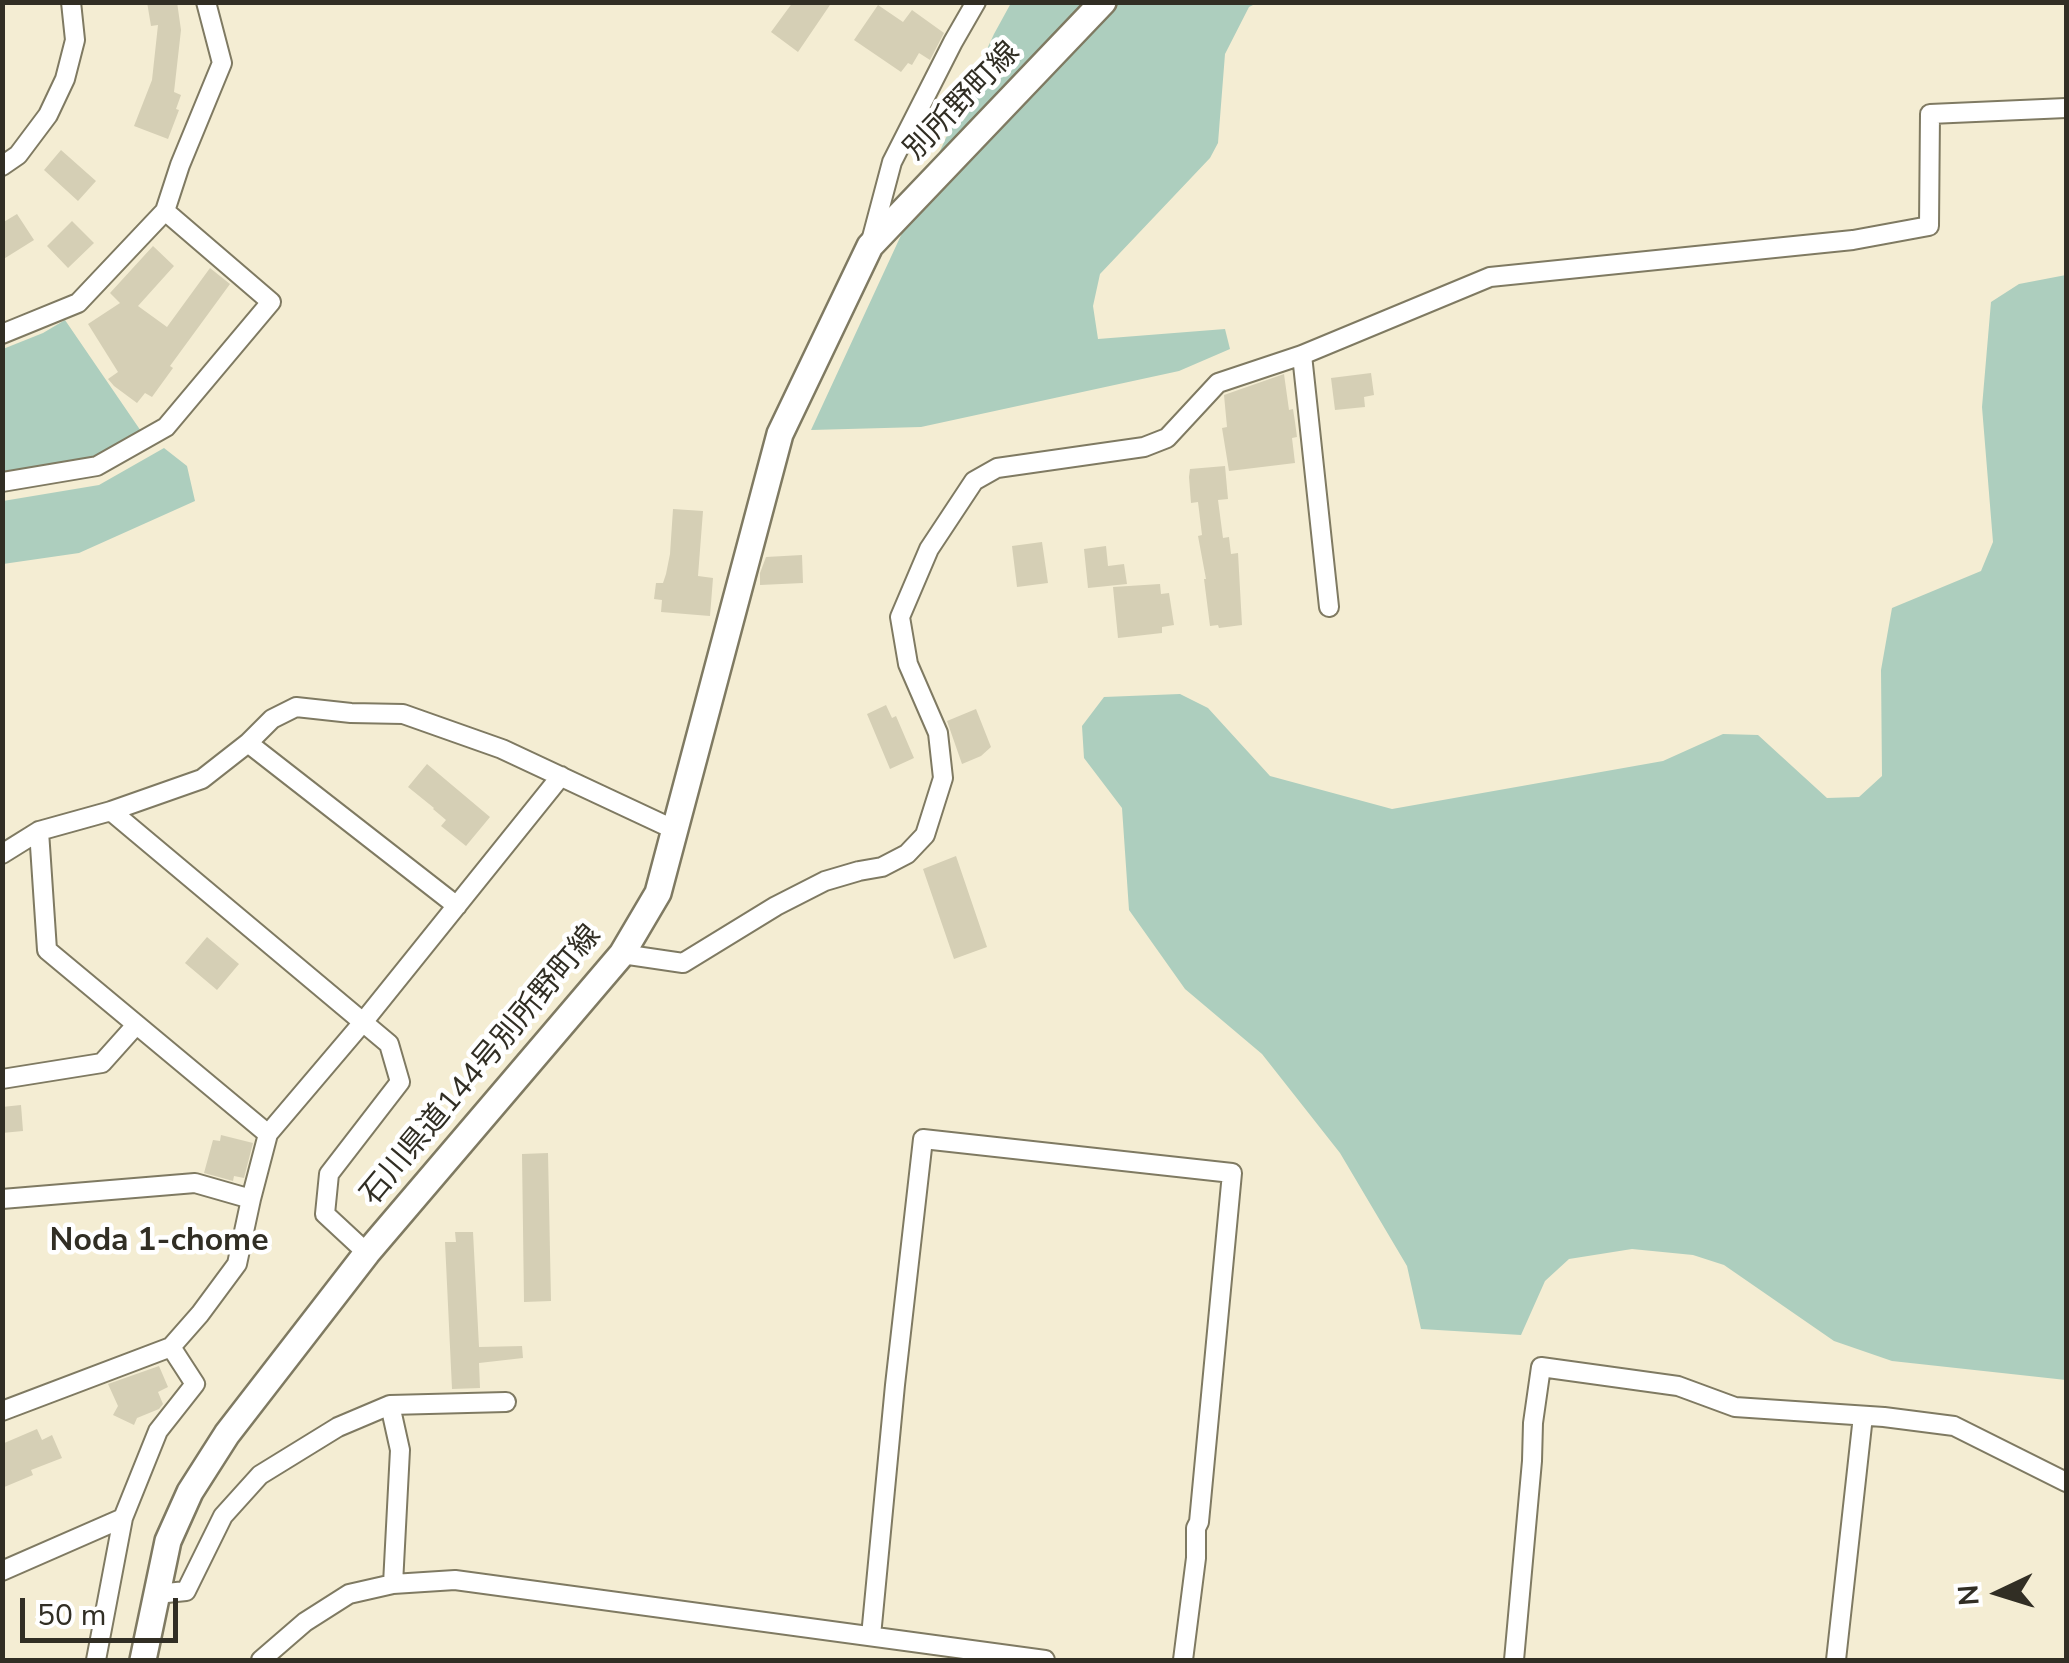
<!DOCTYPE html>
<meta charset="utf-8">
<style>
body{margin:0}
#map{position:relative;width:2069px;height:1663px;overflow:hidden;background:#f4edd3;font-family:"Nunito Sans",sans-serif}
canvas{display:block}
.frame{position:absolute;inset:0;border:5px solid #312e24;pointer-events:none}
.north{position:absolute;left:1949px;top:1543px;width:100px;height:100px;-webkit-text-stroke:8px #fff;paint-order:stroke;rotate:266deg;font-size:28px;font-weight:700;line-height:40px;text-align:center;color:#312e24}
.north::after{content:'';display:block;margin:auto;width:35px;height:45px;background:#312e24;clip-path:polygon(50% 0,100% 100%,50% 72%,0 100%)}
.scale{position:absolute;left:20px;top:1598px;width:158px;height:45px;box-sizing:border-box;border:5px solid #312e24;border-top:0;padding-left:12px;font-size:30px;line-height:35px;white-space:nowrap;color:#312e24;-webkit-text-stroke:8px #fff;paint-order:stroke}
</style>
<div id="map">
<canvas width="2069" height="1663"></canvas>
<div class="frame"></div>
<div class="north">N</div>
<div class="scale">50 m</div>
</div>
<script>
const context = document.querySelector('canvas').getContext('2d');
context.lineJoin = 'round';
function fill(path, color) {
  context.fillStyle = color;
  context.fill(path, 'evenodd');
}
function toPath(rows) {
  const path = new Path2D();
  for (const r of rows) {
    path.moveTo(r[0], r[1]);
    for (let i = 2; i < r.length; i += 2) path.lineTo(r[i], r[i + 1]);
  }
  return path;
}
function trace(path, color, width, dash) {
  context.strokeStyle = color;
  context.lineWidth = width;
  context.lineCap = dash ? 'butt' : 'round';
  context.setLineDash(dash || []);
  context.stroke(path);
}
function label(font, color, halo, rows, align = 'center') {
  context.font = font + ' "Nunito Sans","Noto Sans JP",sans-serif';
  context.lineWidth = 9;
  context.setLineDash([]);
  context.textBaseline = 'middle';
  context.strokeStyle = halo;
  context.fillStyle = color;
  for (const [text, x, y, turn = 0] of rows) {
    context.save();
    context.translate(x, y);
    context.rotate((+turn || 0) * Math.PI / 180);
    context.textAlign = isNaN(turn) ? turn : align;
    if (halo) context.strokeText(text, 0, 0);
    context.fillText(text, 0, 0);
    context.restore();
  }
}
const green = toPath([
 [1011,3,1257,3,1249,7,1225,54,1218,143,1210,158,1100,274,1093,306,1098,339,1225,329,1230,349,1179,371,921,427,811,430,994,34],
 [2066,275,2066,1380,1892,1361,1834,1341,1724,1265,1693,1255,1632,1249,1569,1259,1545,1281,1521,1335,1421,1329,1407,1266,1340,1153,1262,1054,1185,989,1129,910,1122,808,1084,758,1082,726,1104,697,1180,694,1208,708,1270,776,1392,809,1663,761,1723,734,1758,735,1827,798,1859,797,1882,776,1881,670,1892,608,1981,571,1993,542,1982,407,1991,302,2019,284],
 [65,320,145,437,97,466,3,482,3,349,43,333],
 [164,448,187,466,195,501,79,553,3,564,3,501,99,485]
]);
const building = toPath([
 [147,2,177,2,181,30,174,92,181,95,176,109,179,110,168,139,134,126,152,80,158,25,151,26],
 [793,2,832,2,798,52,771,32],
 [878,5,903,22,912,10,944,33,930,60,919,53,912,65,908,63,901,72,854,40],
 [61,150,96,181,78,201,44,170],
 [17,214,34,240,2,260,2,223],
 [72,221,94,243,68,268,47,246],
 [153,246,174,266,138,306,167,327,210,268,230,284,170,366,173,368,152,397,145,393,137,403,114,386,108,379,118,372,88,324,120,303,110,293],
 [1371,373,1374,395,1364,397,1365,407,1335,410,1331,378],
 [1284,374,1289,410,1293,409,1295,422,1297,437,1292,438,1295,463,1229,471,1222,428,1227,427,1224,395],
 [1225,466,1228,499,1218,500,1223,538,1229,537,1231,554,1238,553,1242,625,1219,628,1218,625,1210,626,1204,579,1206,579,1198,536,1202,535,1198,502,1191,503,1189,477,1190,469],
 [673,509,703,511,698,576,713,578,710,616,661,612,662,600,654,599,656,583,663,583,666,574,670,554],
 [1042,542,1048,583,1017,587,1012,546],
 [1106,546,1108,566,1124,564,1127,584,1088,588,1084,549],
 [802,555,803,583,760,585,760,573,766,557],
 [1160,584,1161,594,1169,593,1174,625,1162,627,1162,633,1118,638,1113,587],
 [886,705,892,718,896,716,914,758,890,769,867,714],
 [976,709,991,747,981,756,962,764,947,721],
 [427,764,490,817,466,846,441,826,446,820,433,809,434,808,408,787],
 [956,856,987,947,954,959,923,869],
 [207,937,239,964,217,990,185,963],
 [21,1105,23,1131,2,1133,2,1107],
 [221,1135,253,1143,244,1178,234,1176,233,1181,204,1173,213,1140,220,1141],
 [548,1153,551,1301,524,1302,522,1154],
 [455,1232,473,1232,479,1347,522,1346,523,1358,479,1363,480,1388,452,1389,445,1242,456,1242],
 [159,1366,168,1387,158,1392,163,1404,159,1409,137,1418,134,1425,113,1415,118,1406,108,1384],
 [37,1429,42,1440,52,1435,62,1458,31,1470,33,1475,2,1488,2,1444]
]);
const street = toPath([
 [2,166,18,155,48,115,65,79,75,40,71,2],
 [871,241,892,162,953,42,976,2],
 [2,334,78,303,165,211,180,165,222,63,206,2],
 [1302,355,1329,607],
 [2,482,97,466,166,427,271,302,165,211],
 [248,743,457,906],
 [111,811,389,1044,400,1082,329,1174,325,1214,367,1253],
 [39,831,47,950,268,1134],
 [2,854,39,831,111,811,202,779,248,743,272,719,296,707,351,713,403,714,502,749,673,829],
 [622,954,683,963,776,906,825,881,859,871,882,867,907,854,925,835,943,778,938,733,908,664,900,617,929,549,974,481,997,468,1144,447,1167,438,1218,383,1302,355,1490,277,1853,240,1929,226,1930,114,2066,108],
 [2,1079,102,1063,136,1025],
 [2,1199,195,1183,251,1199],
 [2,1411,171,1347],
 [2,1571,123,1518],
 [393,1584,400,1450,390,1405,506,1402],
 [157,1594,186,1591,223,1516,260,1475,338,1427,390,1405],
 [871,1636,895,1385,923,1139,1232,1173,1199,1522,1196,1528,1196,1558,1183,1660],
 [96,1660,123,1518,158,1431,195,1384,171,1347,200,1314,237,1264,251,1199,268,1134,364,1021,561,776],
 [261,1660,305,1622,349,1594,393,1584,455,1580,1045,1660],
 [1514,1660,1532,1461,1533,1423,1541,1367,1678,1386,1735,1407,1884,1417,1954,1426,2066,1482],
 [1836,1660,1863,1416]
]);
const secondary = toPath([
 [143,1660,168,1541,190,1492,227,1434,367,1253,622,954,658,893,780,434,870,246,1103,2]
]);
const streetNames = [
 ["別所野町線",963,102,-46],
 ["石川県道144号別所野町線",482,1066,-50]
];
const neighbourhoodNames = [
 ["Noda 1-chome",159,1242]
];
fill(green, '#adcebe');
fill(building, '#d5cfb5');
trace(street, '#7f7a62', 22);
trace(secondary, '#7f7a62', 30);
trace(street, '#fff', 18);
trace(secondary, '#fff', 25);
label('30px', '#312e24', '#fff', streetNames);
label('bold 32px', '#312e24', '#fff', neighbourhoodNames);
</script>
